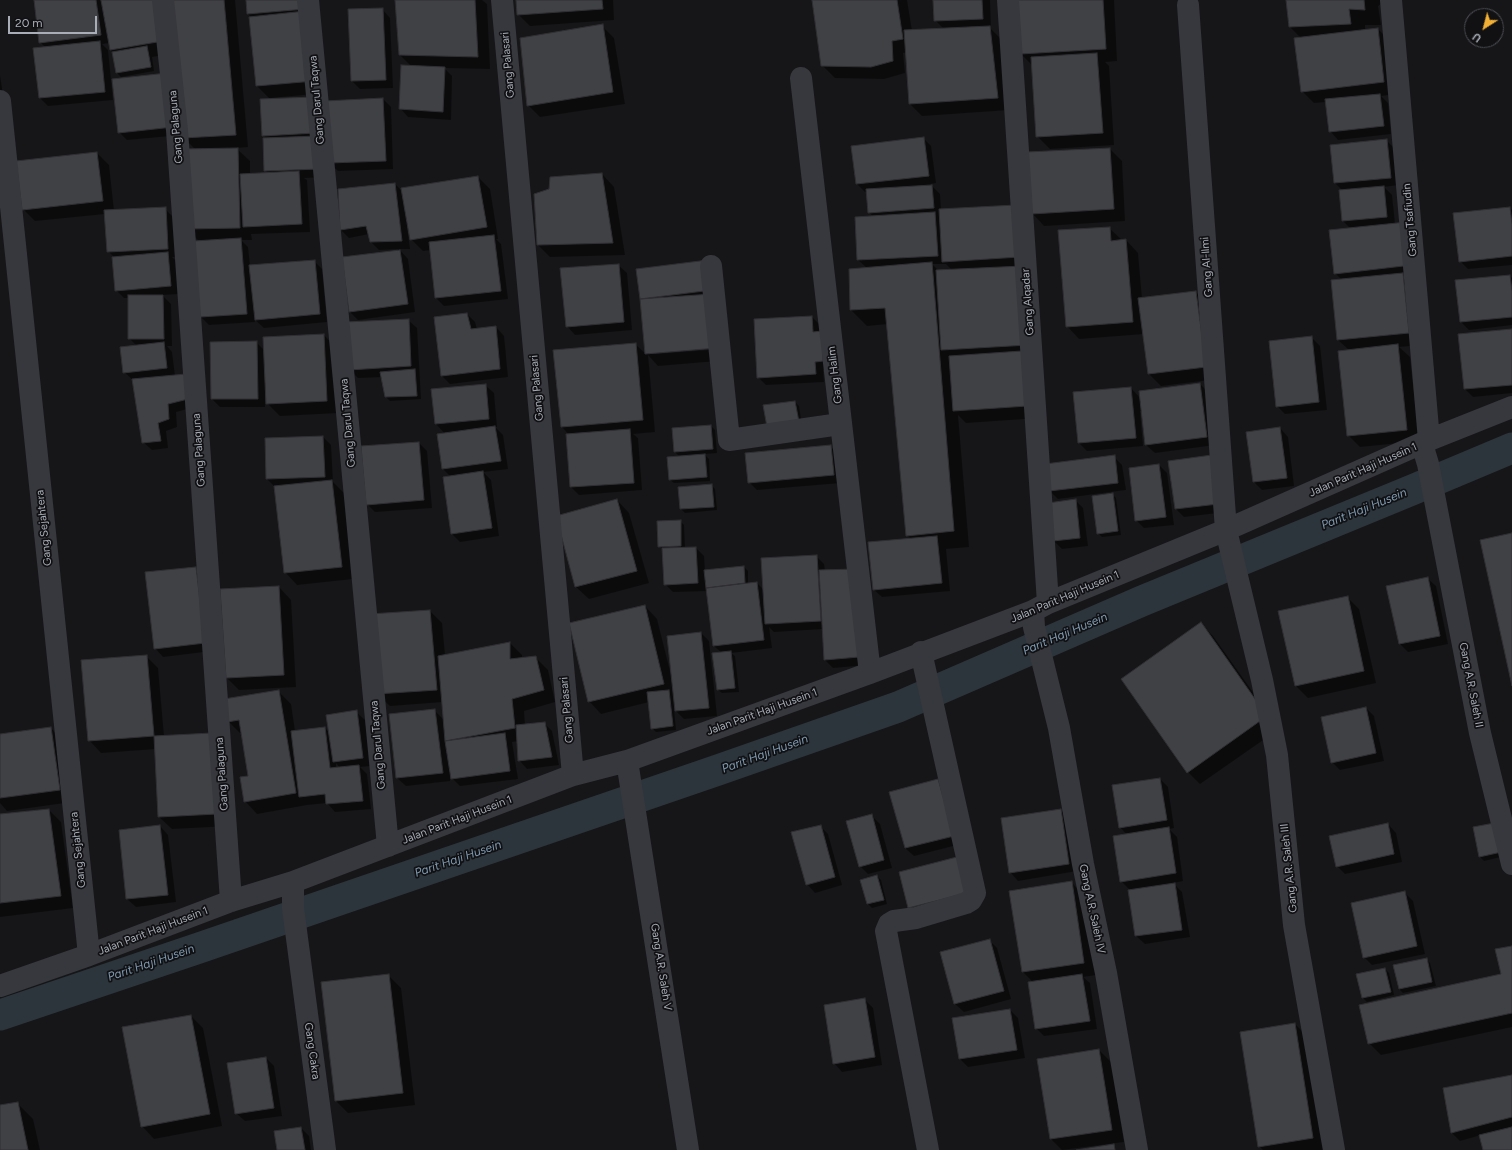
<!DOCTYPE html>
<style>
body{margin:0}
#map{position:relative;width:1512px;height:1150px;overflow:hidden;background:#161618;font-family:Figtree,sans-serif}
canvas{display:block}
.north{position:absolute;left:1464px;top:8px;width:40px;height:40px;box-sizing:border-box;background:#111113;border:1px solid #4d4f55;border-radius:50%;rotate:216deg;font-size:11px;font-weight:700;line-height:16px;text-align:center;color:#a8adb8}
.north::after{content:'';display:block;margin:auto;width:14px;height:18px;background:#f2b134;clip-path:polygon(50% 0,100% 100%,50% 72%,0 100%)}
.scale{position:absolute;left:8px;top:16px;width:89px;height:18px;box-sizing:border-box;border:2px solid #a8adb8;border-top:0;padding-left:5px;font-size:12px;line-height:14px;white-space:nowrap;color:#a8adb8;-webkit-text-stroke:3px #111113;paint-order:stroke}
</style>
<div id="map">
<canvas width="1512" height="1150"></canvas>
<div class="north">U</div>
<div class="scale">20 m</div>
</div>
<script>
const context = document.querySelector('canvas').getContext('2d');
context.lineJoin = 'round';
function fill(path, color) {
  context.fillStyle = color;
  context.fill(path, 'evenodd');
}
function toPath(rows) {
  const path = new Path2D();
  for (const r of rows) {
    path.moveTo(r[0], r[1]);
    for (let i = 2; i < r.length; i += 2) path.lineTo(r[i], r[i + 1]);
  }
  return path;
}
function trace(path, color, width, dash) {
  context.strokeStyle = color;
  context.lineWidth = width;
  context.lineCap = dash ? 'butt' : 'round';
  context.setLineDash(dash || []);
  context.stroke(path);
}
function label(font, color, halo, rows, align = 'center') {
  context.font = font + ' Figtree,sans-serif';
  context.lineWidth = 3.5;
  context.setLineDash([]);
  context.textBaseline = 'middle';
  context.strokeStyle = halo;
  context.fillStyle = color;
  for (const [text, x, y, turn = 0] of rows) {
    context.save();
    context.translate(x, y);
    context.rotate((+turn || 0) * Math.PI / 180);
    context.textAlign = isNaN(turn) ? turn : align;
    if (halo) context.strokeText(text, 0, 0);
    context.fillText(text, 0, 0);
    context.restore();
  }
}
const shadow = toPath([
 [35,0,235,0,248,147,236,148,250,161,250,175,269,174,265,170,267,139,263,135,271,100,257,86,252,18,248,14,247,0,314,0,325,93,271,98,272,100,312,98,327,177,304,178,307,180,310,232,251,234,252,240,241,240,248,247,250,266,314,261,322,269,327,322,264,328,254,319,255,322,209,325,201,317,200,242,187,229,196,150,184,138,176,53,152,57,154,71,121,77,117,73,113,52,111,50,110,43,102,44,108,50,113,100,48,106,40,98,46,48,40,42],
 [396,0,482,0,487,4,490,69,444,68,452,76,451,120,408,117,400,108,412,67,400,55],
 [517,0,613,0,614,20,530,26,518,14],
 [813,0,907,0,912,31,944,29,935,20,934,0,990,0,991,26,988,26,1001,39,1009,110,922,116,910,104,907,52,903,53,905,73,884,79,835,78,822,65],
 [1017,0,1114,0,1117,61,1105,62,1109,66,1114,145,1050,149,1037,136,1032,65,1021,54],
 [1287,0,1387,0,1378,6,1381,25,1365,25,1365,31,1378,29,1390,41,1396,94,1381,96,1388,103,1391,134,1338,140,1330,131,1326,102,1314,103,1302,91,1301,38,1290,27],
 [382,9,390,18,393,88,360,89,352,81],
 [602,26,614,38,625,104,540,117,528,105],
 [167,74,181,135,127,140,119,132],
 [0,75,5,109,0,110],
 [383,99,391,107,393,169,338,171,329,163],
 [923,138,931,146,936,183,930,184,940,194,941,210,1015,206,1039,418,966,423,958,415,969,547,946,549,950,591,882,597,873,589,911,539,907,535,888,324,867,326,851,310,867,268,858,260,873,217,869,212,867,192,865,192,857,184],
 [932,264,946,264,952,270,939,271],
 [1386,140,1394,148,1398,185,1384,187,1392,195,1395,224,1420,273,1404,275,1414,286,1421,345,1399,347,1410,357,1419,441,1360,447,1348,435,1349,350,1338,340,1332,281,1342,280,1335,273,1351,229,1343,221,1340,191,1343,191,1335,183],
 [1110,149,1122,161,1125,221,1044,226,1032,213],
 [97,153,109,165,114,211,165,209,173,217,175,257,172,257,176,261,179,294,162,295,171,304,172,346,167,346,172,352,175,376,195,407,176,412,177,427,166,431,168,448,152,450,143,442,133,380,124,372,137,346,129,338,129,298,124,298,116,290,113,256,108,251,105,214,35,221,23,209,18,161],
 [602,174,614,187,625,255,550,257,538,245],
 [478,177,490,189,498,239,496,239,501,244,508,299,444,306,436,298,431,250,423,251,411,239,409,227,407,227,410,249,399,249,408,259,415,312,358,320,350,312,398,249,379,250,371,242,369,234,349,238,341,230,339,190,395,184,403,192],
 [1510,208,1512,210,1512,265,1468,269,1460,261],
 [1109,228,1122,240,1126,240,1138,253,1142,299,1196,292,1208,304,1218,379,1161,386,1149,374,1144,334,1079,339,1067,326],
 [708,261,729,360,658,366,648,355,655,432,633,434,638,438,642,490,579,495,571,487,569,435,562,427,554,351,635,344,646,354,641,299,637,270],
 [722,347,722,349,655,354,655,352],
 [618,265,627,273,632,330,575,335,567,326],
 [1510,276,1512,278,1512,325,1469,330,1461,322],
 [467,314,475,322,477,329,496,327,504,336,508,377,450,384,442,376],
 [812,317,820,325,831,369,823,370,824,382,766,385,758,377],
 [408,320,417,328,421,399,390,401,386,397,382,377,358,378,350,370],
 [1512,330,1512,393,1473,397,1465,389],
 [324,335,336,348,339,413,280,416,267,403,267,393,265,393,265,407,220,407,212,399,256,342,265,351],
 [1312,338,1320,346,1327,410,1285,414,1277,406],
 [1200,384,1208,392,1215,445,1155,453,1146,445,1142,411,1140,411,1143,446,1087,451,1079,443,1131,388,1140,398],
 [485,385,494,393,497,427,495,427,503,435,508,469,483,472,491,480,499,536,460,542,452,534,451,477,443,469,445,434,436,424],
 [795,402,799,406,802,426,771,431],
 [711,426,715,430,717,453,704,454,709,459,710,481,674,483,670,480,680,457,675,452],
 [1280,428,1288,437,1294,486,1262,490,1254,482],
 [323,437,331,445,333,482,344,493,353,579,297,585,285,572,275,487,267,479],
 [419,443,427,451,432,508,375,512,367,504],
 [830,446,838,454,841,483,757,490,749,482],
 [1114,457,1122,465,1126,490,1110,492,1116,498,1121,535,1102,537,1098,533,1110,492,1058,499,1050,491],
 [1169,462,1226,512,1184,517,1176,509],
 [1159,465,1167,473,1174,525,1144,528,1136,520],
 [711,485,715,489,717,510,685,513,681,509],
 [617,500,629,513,649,583,589,599,576,587,557,517],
 [1075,500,1083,508,1088,546,1062,549,1054,541],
 [680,521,684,525,685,548,696,548,704,556,705,571,744,567,748,571,748,584,757,583,764,590,816,556,824,564,825,571,867,665,833,668,825,660,823,629,774,632,769,627,772,648,731,653,735,656,739,692,722,693,718,690,722,653,714,646,707,591,673,592,665,584,663,550,659,546],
 [195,568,204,576,212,651,163,657,155,648],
 [1427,578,1436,586,1448,644,1408,652,1400,644],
 [279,587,291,600,296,687,239,690,227,678],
 [1347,597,1359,609,1376,683,1308,698,1296,686],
 [645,606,657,619,671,675,701,633,709,641,717,716,684,719,674,709,676,730,656,732,652,728,649,702,601,714,589,701],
 [430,611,442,623,445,655,510,643,522,655,522,659,536,658,548,670,555,702,524,711,525,725,544,723,552,731,559,765,527,769,519,760,518,741,512,742,518,779,460,786,450,776,450,781,406,786,397,778,434,710,444,720,443,702,390,706,377,694],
 [1201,624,1213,636,1279,729,1200,784,1188,772],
 [146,656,158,668,164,736,229,826,172,829,159,817,156,749,101,753,89,740],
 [278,691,291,704,295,731,325,728,330,733,356,712,365,720,371,766,360,767,367,774,371,809,335,812,327,803,307,805,257,814,245,801,249,777,242,733,240,733,228,721],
 [336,763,340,768,336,768],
 [1366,708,1374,716,1384,761,1340,770,1332,762],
 [51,728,63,741,72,802,7,811,0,803,0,735],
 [1160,779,1168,787,1174,828,1169,829,1177,837,1183,881,1173,883,1182,892,1190,937,1145,944,1136,936,1129,889,1121,881,1127,835,1120,827],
 [938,780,946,788,961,844,914,856,905,848,890,793],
 [49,810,61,822,73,908,0,917,0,815],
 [1061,810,1069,818,1077,871,1018,881,1010,872],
 [871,815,880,824,892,868,868,874,860,866],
 [1388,824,1396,833,1402,862,1345,874,1337,866],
 [160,826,168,835,176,902,136,907,127,899],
 [820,826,828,834,842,885,815,893,807,884],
 [1474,828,1509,855,1484,861,1480,857],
 [877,876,881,880,887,904,872,908,868,904,861,881],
 [1071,882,1083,894,1096,975,1083,977,1090,983,1097,1029,1044,1036,1036,1028,1033,982,1023,972,1010,891],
 [1405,893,1413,901,1425,954,1372,965,1364,957],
 [989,940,997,948,1011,999,964,1012,955,1004],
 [1512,947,1512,1027,1381,1055,1369,1043,1502,975],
 [1426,959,1430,963,1436,986,1403,993,1399,989],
 [1385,969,1389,973,1394,995,1367,1002,1363,998],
 [388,975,401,988,415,1105,348,1113,336,1101],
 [865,1000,873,1008,882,1065,842,1072,834,1063],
 [1010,1010,1018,1018,1025,1058,968,1067,960,1059],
 [191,1016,203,1028,222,1126,154,1139,142,1126],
 [1295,1024,1307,1036,1325,1150,1263,1150,1259,1146],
 [1099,1050,1111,1062,1124,1142,1062,1150,1051,1139],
 [266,1058,274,1066,282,1116,245,1121,236,1113],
 [1512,1076,1512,1150,1484,1150,1481,1135,1460,1141,1452,1133,1444,1089],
 [17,1103,33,1119,40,1150,0,1150,0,1106],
 [301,1128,309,1136,311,1150,278,1150]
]);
const canal = toPath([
 [0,1015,199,948,718,770,898,707,1142,601,1412,490,1512,448]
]);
const building = toPath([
 [34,0,96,0,101,35,39,43,34,0],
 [101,0,156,0,163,41,110,50,101,0],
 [171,0,224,0,236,135,183,138,171,0],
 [246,0,304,0,305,9,247,14,246,0],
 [395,0,475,0,478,57,399,55,395,0],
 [516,0,602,0,603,9,517,15,516,0],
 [812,0,897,0,903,39,892,41,893,61,871,67,821,66,812,0],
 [933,0,982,0,983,19,934,21,933,0],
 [1016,0,1103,0,1106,49,1020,54,1016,0],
 [1286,0,1364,0,1365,10,1349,9,1351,24,1289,27,1286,0],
 [383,8,386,80,351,81,348,9,383,8],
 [306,11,314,81,256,86,249,17,306,11],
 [603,24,613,92,527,106,520,38,603,24],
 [990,26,998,98,909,104,904,30,990,26],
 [1378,28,1384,82,1301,92,1294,38,1378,28],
 [100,41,105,92,39,98,33,48,100,41],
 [147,46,151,67,116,73,112,52,147,46],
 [1097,53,1103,133,1036,137,1031,57,1097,53],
 [401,65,445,67,443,112,399,109,401,65],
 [167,73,173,127,118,133,112,79,167,73],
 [1380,94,1384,126,1329,132,1325,99,1380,94],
 [313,97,315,133,262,136,260,99,313,97],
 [383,98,386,161,328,163,325,101,383,98],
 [318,136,319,169,264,171,263,138,318,136],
 [924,137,929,176,856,184,851,146,924,137],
 [1387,139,1391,178,1334,183,1330,145,1387,139],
 [238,148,240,228,186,229,184,149,238,148],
 [1110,148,1114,209,1031,214,1027,152,1110,148],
 [97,152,103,201,22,210,16,161,97,152],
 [299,171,302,224,243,227,240,174,299,171],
 [602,173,613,243,537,245,534,194,549,189,550,177,602,173],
 [478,176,487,227,410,240,401,188,478,176],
 [395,183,402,241,370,242,366,226,340,230,338,189,395,183],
 [932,185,934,208,868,213,866,189,932,185],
 [1384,186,1387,217,1342,221,1339,190,1384,186],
 [1016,205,1019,257,942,262,939,209,1016,205],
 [166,207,168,249,107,252,104,210,166,207],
 [1510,207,1512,224,1512,256,1459,262,1453,213,1510,207],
 [935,212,938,256,857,260,855,217,935,212],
 [1407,222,1412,265,1334,274,1329,230,1407,222],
 [1110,227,1111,241,1126,239,1133,322,1066,327,1058,230,1110,227],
 [494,235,501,291,435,298,429,242,494,235],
 [241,238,247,314,200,317,194,241,241,238],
 [400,250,408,304,349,312,342,257,400,250],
 [168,252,171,286,115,291,112,257,168,252],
 [315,260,320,314,255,320,249,265,315,260],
 [708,260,712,290,640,299,636,269,708,260],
 [932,262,954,531,906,536,885,308,850,310,849,269,932,262],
 [619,264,624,322,566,327,560,268,619,264],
 [1023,266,1028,345,941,350,936,270,1023,266],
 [1403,273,1409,333,1337,340,1331,280,1403,273],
 [1510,275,1512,291,1512,317,1460,322,1455,280,1510,275],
 [1196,291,1206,367,1148,374,1138,298,1196,291],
 [712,294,717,348,645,354,640,299,712,294],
 [128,295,163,295,164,339,128,339,128,295],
 [467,313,471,329,496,326,500,369,441,376,434,317,467,313],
 [812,316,813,332,822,331,823,361,815,362,816,374,757,378,754,319,812,316],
 [409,319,411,366,349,370,346,322,409,319],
 [1512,329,1512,385,1464,389,1458,334,1512,329],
 [324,334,327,401,266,404,263,337,324,334],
 [1312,336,1319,402,1276,407,1269,341,1312,336],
 [257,341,258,399,211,399,210,342,257,341],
 [164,342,167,368,123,373,120,347,164,342],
 [636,343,643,420,561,427,553,350,636,343],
 [1398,344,1407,430,1347,436,1338,351,1398,344],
 [1022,351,1027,406,953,411,949,356,1022,351],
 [415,369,417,396,385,397,380,372,415,369],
 [186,374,188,399,168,404,169,419,158,423,161,441,142,443,132,379,186,374],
 [1200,383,1207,437,1145,445,1139,391,1200,383],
 [486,384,489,419,435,424,431,389,486,384],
 [1131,387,1136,438,1078,443,1073,392,1131,387],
 [795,401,799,422,767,427,763,405,795,401],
 [711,425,713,449,674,452,672,428,711,425],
 [495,426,501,461,442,469,437,434,495,426],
 [1280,427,1287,478,1253,482,1246,432,1280,427],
 [630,429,634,483,570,487,566,434,630,429],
 [323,436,325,477,266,479,265,438,323,436],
 [419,442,424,500,366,505,361,446,419,442],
 [831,445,834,475,748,483,745,453,831,445],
 [705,454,707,477,669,480,667,457,705,454],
 [1115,455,1118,483,1049,491,1045,464,1115,455],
 [1212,455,1218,504,1175,509,1168,461,1212,455],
 [1159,464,1166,517,1135,521,1129,468,1159,464],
 [483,471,492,528,451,534,443,477,483,471],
 [332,480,342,567,284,573,274,486,332,480],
 [712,484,714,507,680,509,678,487,712,484],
 [1113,493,1118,531,1097,534,1092,496,1113,493],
 [617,499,637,571,575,587,556,516,617,499],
 [1076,499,1080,538,1053,541,1048,503,1076,499],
 [681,520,681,546,658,547,657,521,681,520],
 [1512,533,1512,686,1480,540,1512,533],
 [937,536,942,583,873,590,868,542,937,536],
 [696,547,698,583,664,585,662,548,696,547],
 [817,555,821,621,765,624,761,558,817,555],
 [744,566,745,583,706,588,704,570,744,566],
 [196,567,205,643,154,649,145,572,196,567],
 [855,569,859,657,824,660,819,570,855,569],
 [1428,577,1440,636,1399,644,1386,586,1428,577],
 [757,582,764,640,713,646,706,588,757,582],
 [279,586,284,675,226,678,220,589,279,586],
 [1348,596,1364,671,1295,686,1278,611,1348,596],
 [645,605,664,684,588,702,569,623,645,605],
 [430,610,437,690,376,694,370,614,430,610],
 [1201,622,1267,716,1187,773,1121,679,1201,622],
 [701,632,709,708,675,711,667,636,701,632],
 [510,642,510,659,536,656,544,690,512,699,515,728,445,741,438,656,510,642],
 [731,651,735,688,717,690,712,653,731,651],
 [147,655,154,736,88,741,81,660,147,655],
 [279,690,296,793,244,802,240,777,248,776,239,720,227,722,224,699,279,690],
 [669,690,673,726,651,729,647,692,669,690],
 [1366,707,1376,753,1331,763,1321,717,1366,707],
 [435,709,443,773,396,778,389,714,435,709],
 [357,710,363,758,333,762,326,715,357,710],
 [545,722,552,757,518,761,516,725,545,722],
 [51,727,60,790,0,798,0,734,51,727],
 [325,727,330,768,359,765,363,801,326,804,325,794,299,797,291,731,325,727],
 [212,733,217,814,158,817,154,736,212,733],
 [505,733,510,771,451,779,445,741,505,733],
 [1160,778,1167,820,1119,828,1112,785,1160,778],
 [938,779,954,836,905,848,889,792,938,779],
 [49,809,61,896,0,903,0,814,49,809],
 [1061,809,1069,864,1009,873,1001,818,1061,809],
 [872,814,884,860,859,867,846,821,872,814],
 [1500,822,1506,851,1479,857,1473,827,1500,822],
 [1388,823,1394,854,1336,867,1329,836,1388,823],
 [160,825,168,895,126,899,119,830,160,825],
 [821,825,835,877,806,885,791,832,821,825],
 [1169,827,1176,873,1120,882,1113,836,1169,827],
 [957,857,967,893,908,908,899,872,957,857],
 [877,875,884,900,867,904,860,880,877,875],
 [1072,881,1084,963,1022,972,1009,891,1072,881],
 [1175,883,1182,930,1135,936,1128,890,1175,883],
 [1405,891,1417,946,1363,958,1351,903,1405,891],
 [990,939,1004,991,954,1004,940,952,990,939],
 [1512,946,1512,1013,1368,1044,1359,1005,1501,974,1495,949,1512,946],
 [1427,958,1432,982,1399,989,1393,965,1427,958],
 [1385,968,1391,992,1362,998,1356,974,1385,968],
 [389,974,403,1093,335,1101,321,982,389,974],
 [1082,974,1090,1021,1035,1029,1028,982,1082,974],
 [865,998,875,1057,833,1064,824,1005,865,998],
 [1010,1009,1017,1050,959,1059,952,1018,1010,1009],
 [191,1015,210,1114,141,1127,122,1027,191,1015],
 [1295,1023,1313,1138,1258,1147,1240,1032,1295,1023],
 [1099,1049,1112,1130,1050,1139,1037,1059,1099,1049],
 [266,1057,274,1108,235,1114,227,1063,266,1057],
 [1512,1075,1512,1117,1451,1133,1443,1088,1512,1075],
 [18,1102,28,1150,0,1150,0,1105,18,1102],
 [301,1127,305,1150,277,1150,274,1131,301,1127],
 [1512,1127,1512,1150,1483,1150,1479,1135,1512,1127],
 [1114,1144,1115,1150,1076,1150,1114,1144]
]);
const minor = toPath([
 [163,0,177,130,231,901],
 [308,0,388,846],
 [502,0,573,775],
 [1008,0,1048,603],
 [1391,0,1429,440],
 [1188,5,1226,530,1262,680,1277,755,1294,925,1334,1150],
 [801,78,870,673],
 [0,101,89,955],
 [711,266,729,440,840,424],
 [1422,444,1428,464,1480,733,1512,864],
 [1033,611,1034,627,1059,728,1083,864,1106,973,1137,1150],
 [921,652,975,893,971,900,966,903,916,918,894,921,889,924,886,931,928,1150],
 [627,761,688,1150],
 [293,882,293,908,325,1150],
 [0,986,89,955,231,901,293,882,573,775,627,761,870,673,1033,611,1048,603,1226,530,1429,440,1512,407]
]);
const streetNames = [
 ["Gang Palasari",508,65,-95],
 ["Gang Darul Taqwa",317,100,-95],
 ["Gang Palaguna",176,127,-95],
 ["Gang Tsafiudin",1410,220,-95],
 ["Gang Al-llmi",1207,267,-94],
 ["Gang Alqadar",1028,302,-94],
 ["Gang Halim",835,375,-97],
 ["Gang Palasari",537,388,-95],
 ["Gang Darul Taqwa",348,423,-95],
 ["Gang Palaguna",199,450,-94],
 ["Jalan Parit Haji Husein 1",1363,470,-24],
 ["Gang Sejahtera",44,528,-96],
 ["Jalan Parit Haji Husein 1",1065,597,-23],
 ["Gang A.R. Saleh II",1471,685,79],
 ["Gang Palasari",567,710,-95],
 ["Jalan Parit Haji Husein 1",762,712,-20],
 ["Gang Darul Taqwa",378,745,-95],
 ["Gang Palaguna",222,774,-94],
 ["Jalan Parit Haji Husein 1",457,820,-21],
 ["Gang Sejahtera",78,850,-96],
 ["Gang A.R. Saleh III",1289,868,-96],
 ["Gang A.R. Saleh IV",1092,909,78],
 ["Jalan Parit Haji Husein 1",153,931,-21],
 ["Gang A.R. Saleh V",661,967,81],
 ["Gang Cakra",312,1051,82]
];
const waterNames = [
 ["Parit Haji Husein",1364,509,-22],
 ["Parit Haji Husein",1065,634,-23],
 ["Parit Haji Husein",765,754,-20],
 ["Parit Haji Husein",458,859,-19],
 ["Parit Haji Husein",151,963,-19]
];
fill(shadow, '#0007');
trace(canal, '#2c353c', 31);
fill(building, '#404145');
trace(building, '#303034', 1);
trace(minor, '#37383d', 22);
label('11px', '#a8adb8', '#111113', streetNames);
label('italic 12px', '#7f9bb3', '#111113', waterNames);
</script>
